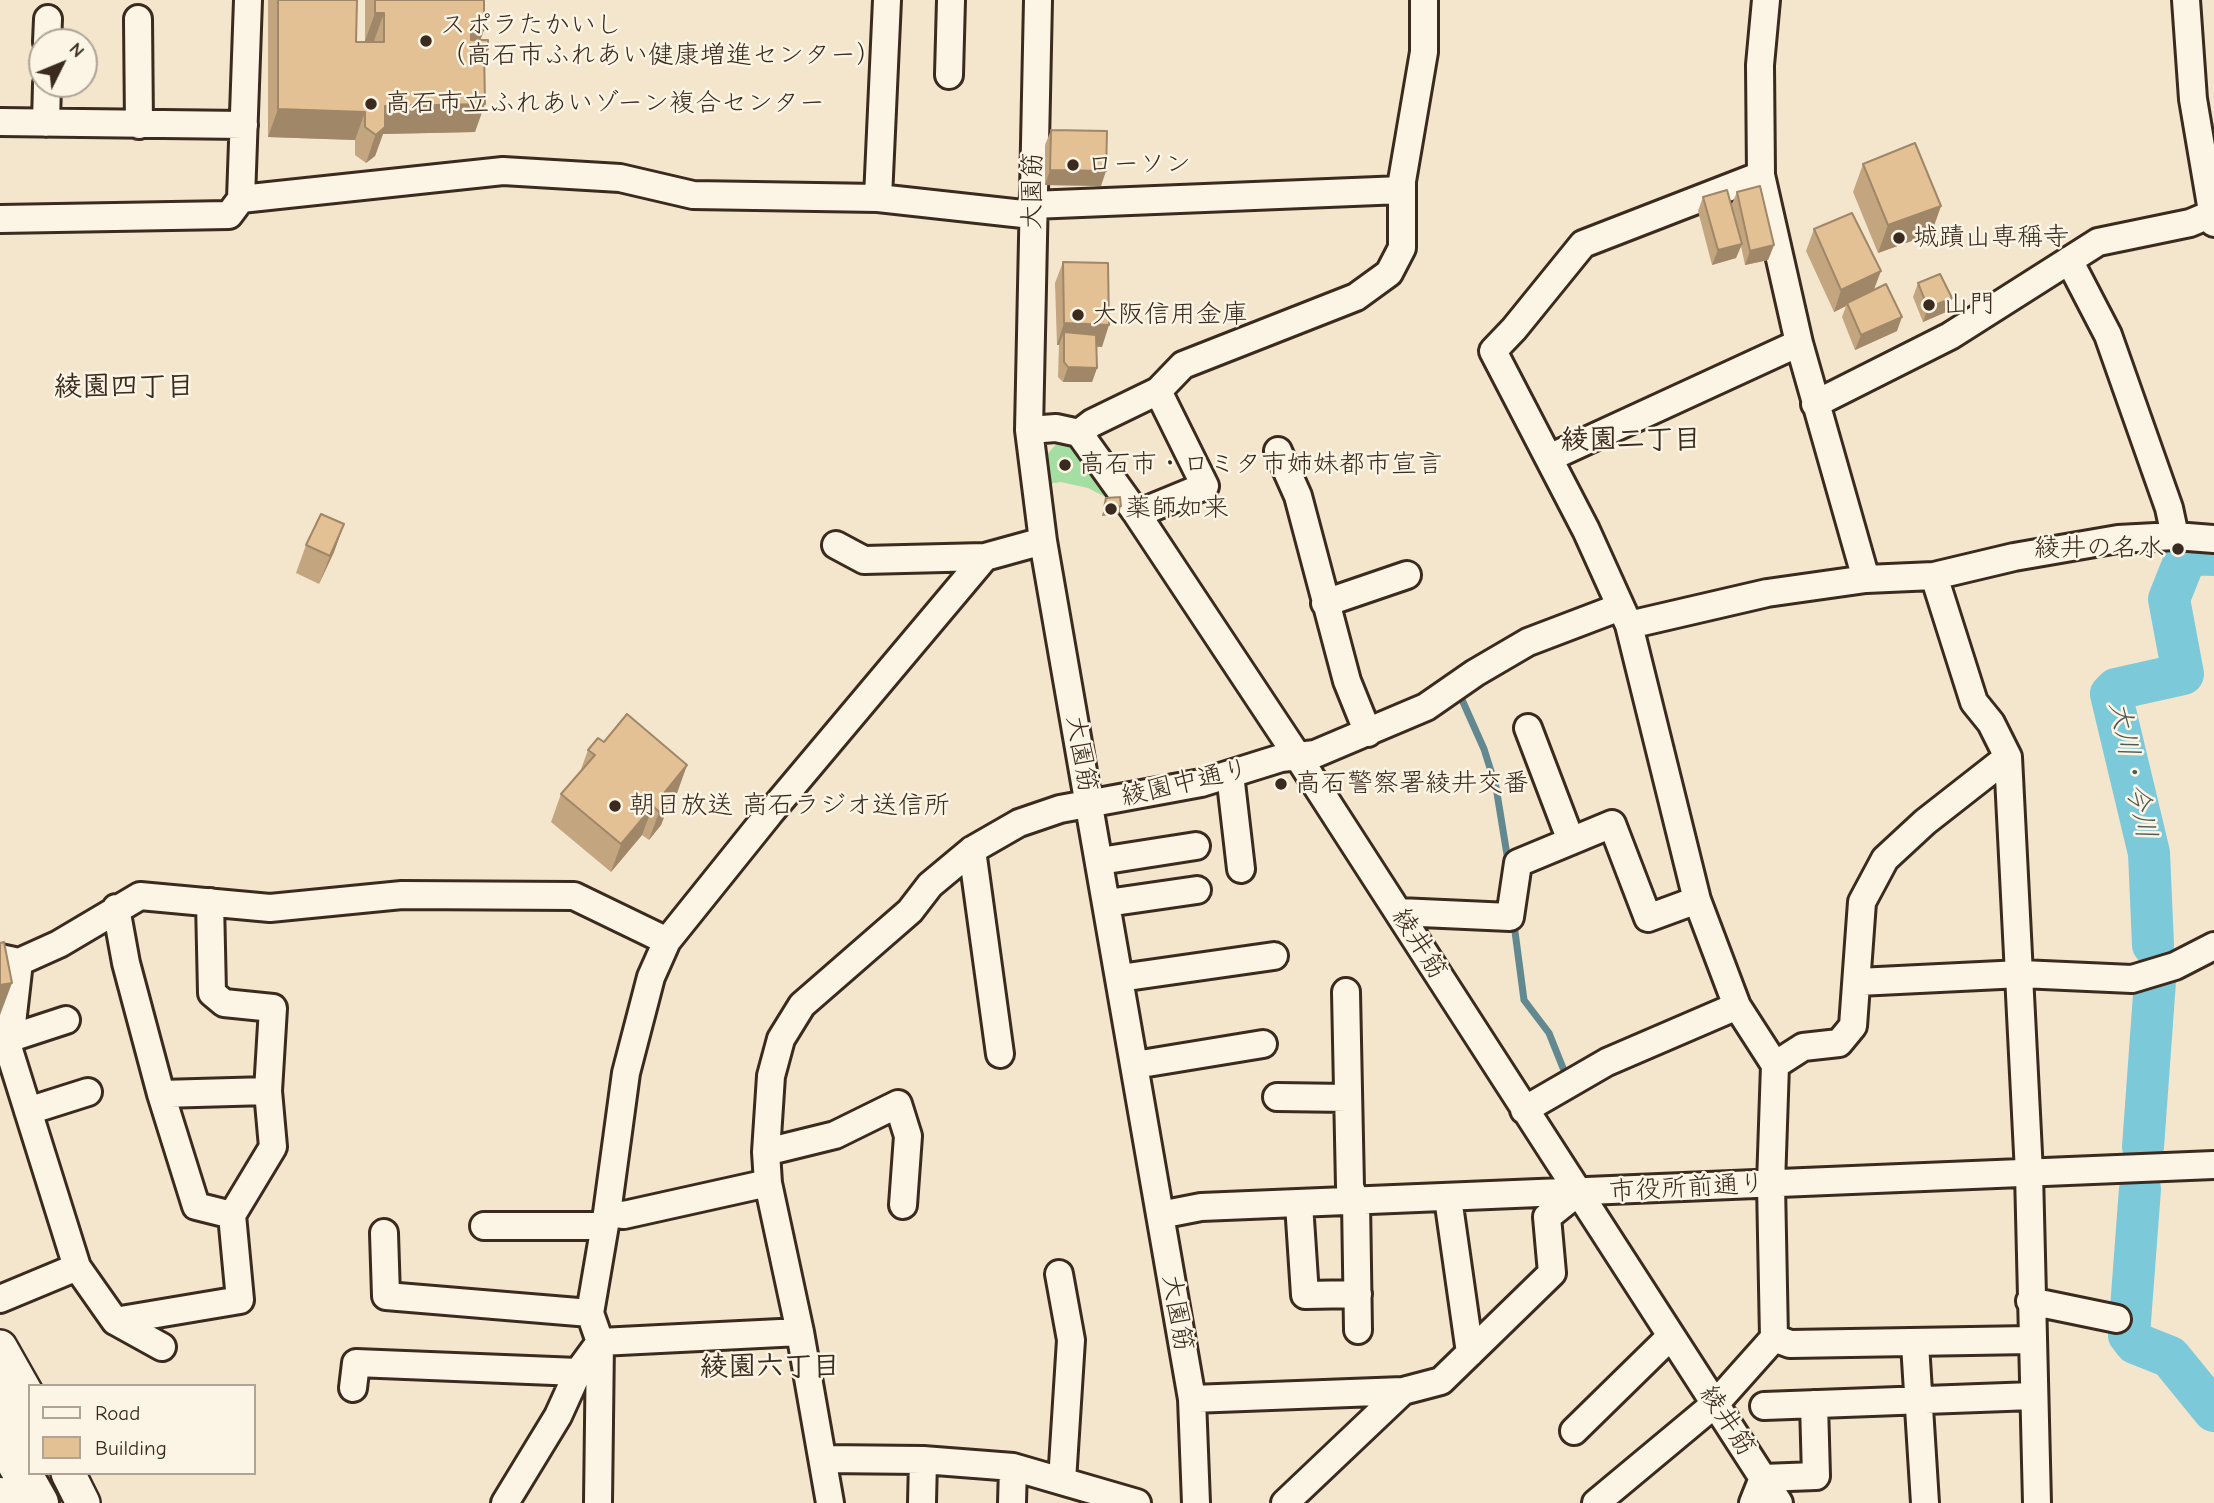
<!DOCTYPE html>
<meta charset="utf-8">
<style>
body{margin:0}
#map{position:relative;width:2214px;height:1503px;overflow:hidden;background:#f4e5cd;font-family:"Comic Neue",sans-serif}
canvas{display:block}
.legend{position:absolute;left:28px;top:1384px;width:228px;height:91px;box-sizing:border-box;background:#fcf5e5;border:2px solid #afa495;margin:0;padding:9px 12px;list-style:none;font-size:21px;color:#3b2a1e}
.legend li{display:flex;align-items:center;gap:14px;height:35px}
.legend b{width:35px;border:2px solid #afa495}
.north{position:absolute;left:28px;top:28px;width:70px;height:70px;box-sizing:border-box;background:#fcf5e5;border:2px solid #afa495;border-radius:50%;rotate:47deg;font-size:19px;font-weight:700;line-height:28px;text-align:center;color:#3b2a1e}
.north::after{content:'';display:block;margin:auto;width:24px;height:32px;background:#3b2a1e;clip-path:polygon(50% 0,100% 100%,50% 72%,0 100%)}
</style>
<div id="map">
<canvas width="2214" height="1503"></canvas>
<ul class="legend">
<li><b style="height:9px;background:#fcf5e5"></b>Road</li>
<li><b style="height:19px;background:#e3c195"></b>Building</li>
</ul>
<div class="north">N</div>
</div>
<script>
const context = document.querySelector('canvas').getContext('2d');
context.lineJoin = 'round';
function fill(path, color) {
  context.fillStyle = color;
  context.fill(path, 'evenodd');
}
function toPath(rows) {
  const path = new Path2D();
  for (const r of rows) {
    path.moveTo(r[0], r[1]);
    for (let i = 2; i < r.length; i += 2) path.lineTo(r[i], r[i + 1]);
  }
  return path;
}
function trace(path, color, width, dash) {
  context.strokeStyle = color;
  context.lineWidth = width;
  context.lineCap = dash ? 'butt' : 'round';
  context.setLineDash(dash || []);
  context.stroke(path);
}
function label(font, color, halo, rows, align = 'center') {
  context.font = font + ' "Comic Neue","Klee One",sans-serif';
  context.lineWidth = 5;
  context.setLineDash([]);
  context.textBaseline = 'middle';
  context.strokeStyle = halo;
  context.fillStyle = color;
  for (const [text, x, y, turn = 0] of rows) {
    context.save();
    context.translate(x, y);
    context.rotate((+turn || 0) * Math.PI / 180);
    context.textAlign = isNaN(turn) ? turn : align;
    if (halo) context.strokeText(text, 0, 0);
    context.fillText(text, 0, 0);
    context.restore();
  }
}
const green = toPath([
 [1058,442,1070,443,1074,448,1121,505,1088,488,1061,482,1047,484,1045,457]
]);
const stream = toPath([
 [1459,693,1484,749,1496,787,1508,861],
 [1514,924,1524,1000,1549,1033,1567,1078]
]);
const river = toPath([
 [2153,945,2149,853,2111,694,2116,689,2183,674,2169,599,2187,554,2214,555],
 [2143,1147,2155,981],
 [2140,1189,2129,1335,2135,1343,2170,1357,2214,1411]
]);
const minor = toPath([
 [1038,0,1029,430,1043,541,1192,1399,1196,1503],
 [1766,0,1760,65,1761,175,1799,343,1866,579],
 [2186,0,2193,99,2214,223],
 [138,19,139,125],
 [47,42,48,19],
 [949,75,951,0],
 [0,122,244,125],
 [46,123,47,84],
 [878,198,887,0],
 [241,199,503,171,620,178,693,195,878,198,1032,215],
 [1032,205,1402,190],
 [0,219,229,215,241,199,248,0],
 [2069,260,2108,335,2169,508,2175,536],
 [1815,404,1950,336,2098,242,2190,223,2214,213],
 [1029,430,1056,428,1079,433,1137,514,1298,757,1779,1503],
 [1079,433,1092,423,1158,391,1183,365,1356,297,1389,273,1402,248,1402,181,1424,52,1424,0],
 [1278,451,1298,496,1347,681,1368,733],
 [1549,458,1799,343],
 [1137,514,1205,486,1158,391],
 [836,545,864,560,985,557],
 [1325,603,1407,575],
 [1629,625,1767,593,1866,579,1934,576,2014,557,2118,539,2175,536,2214,539],
 [1528,728,1571,841],
 [2008,757,2029,1173,2037,1503],
 [1230,774,1241,869],
 [972,850,1000,1054],
 [1100,861,1196,846],
 [1107,903,1197,890],
 [116,908,126,963,161,1094,196,1206,232,1215],
 [1399,912,1510,917,1518,863,1612,824,1648,918,1697,900],
 [0,958,19,962,9,1050,77,1267,115,1321,240,1300,232,1215,273,1147,268,1091,273,1008,224,1003,212,993,210,902],
 [19,962,59,944,140,896,270,908,402,895,574,896,667,941],
 [1120,978,1274,956],
 [1858,982,2021,974,2132,979,2175,966,2214,946],
 [1346,992,1350,1187,1356,1201,1358,1330],
 [11,1038,66,1020],
 [1135,1065,1263,1044],
 [1775,1065,1803,1047,1839,1043,1853,1026,1862,902,1885,859,1925,822,2008,757,1991,723,1974,702,1934,576],
 [161,1094,268,1091],
 [1277,1097,1348,1098],
 [1524,1110,1607,1062,1737,1006],
 [28,1111,88,1092],
 [766,1152,835,1135,898,1104,908,1136,903,1205],
 [1448,1198,1470,1353],
 [1299,1204,1305,1295,1358,1294],
 [607,1213,624,1215,768,1183],
 [1160,1215,1201,1207,2214,1165],
 [484,1226,604,1226],
 [384,1233,386,1296,590,1313],
 [1059,1274,1071,1340,1062,1481],
 [0,1299,77,1267],
 [2030,1301,2117,1319],
 [115,1321,162,1347],
 [1774,1338,1790,1344,2031,1340],
 [1915,1344,1925,1503],
 [353,1388,356,1363,578,1372],
 [1192,1399,1403,1391,1441,1381,1552,1273,1547,1217,1577,1193],
 [1764,1406,2033,1396],
 [1574,1431,1671,1336],
 [823,1459,923,1460,922,1503],
 [923,1460,1013,1467,1137,1503],
 [505,1503,558,1416,578,1372,600,1342,590,1313,607,1213,626,1073,651,977,667,941,769,814,985,557,1043,541],
 [598,1503,600,1342,800,1332],
 [830,1503,800,1332,768,1183,766,1152,771,1076,781,1039,802,1005,910,911,930,885,972,850,1019,823,1060,809,1201,783,1281,758,1315,754,1426,707,1475,673,1528,642,1620,607],
 [1012,1503,1013,1467],
 [1285,1503,1403,1391],
 [1596,1503,1716,1403,1774,1338,1771,1184,1775,1065,1737,1006,1697,900,1629,625,1586,530,1493,351,1514,329,1583,244,1761,175],
 [1753,1503,1763,1478,1816,1476,1814,1404]
]);
const major = toPath([
 [0,1347,30,1400],
 [68,1473,83,1503]
]);
const highway = toPath([
 [0,1389,30,1441],
 [0,1434,39,1503],
 [0,1497,3,1503]
]);
const wall = toPath([
 [268,0,357,0,356,42,374,42,374,41,365,41,365,0,484,0,480,40,484,60,475,132,383,134,375,156,366,163,355,155,355,140,268,137],
 [1051,130,1101,186,1045,185,1045,145],
 [1863,164,1941,206,1931,234,1878,253,1853,192],
 [1737,192,1774,245,1768,260,1745,265,1741,246,1736,258,1712,265,1698,211,1703,197,1731,206],
 [1814,229,1874,289,1897,331,1855,350,1842,317,1846,306,1834,312,1806,251],
 [1063,262,1102,347,1096,346,1097,368,1092,382,1063,382,1058,377,1059,345,1057,345,1055,283],
 [1918,283,1952,298,1946,312,1923,322,1913,297],
 [344,524,334,552,319,584,296,573,306,545],
 [604,742,687,765,677,793,670,802,661,825,649,840,642,835,611,872,551,822,561,794,580,772,588,750]
]);
const shadedWall = toPath([
 [375,13,384,13,374,41,365,41],
 [471,30,484,30,474,58,461,58],
 [484,49,488,49,478,77],
 [485,104,475,132,383,134,375,156,366,163,385,106],
 [278,109,365,112,355,140,268,137],
 [1050,170,1106,171,1101,186,1045,185],
 [1941,206,1931,234,1878,253,1888,225],
 [1742,244,1736,258,1712,265,1718,250],
 [1774,245,1768,260,1745,265,1750,251],
 [1881,271,1873,292,1847,303,1846,306,1834,312,1841,290],
 [1952,298,1946,312,1923,322,1928,308],
 [1902,317,1897,331,1855,350,1861,335],
 [1064,323,1109,325,1102,347,1064,345,1064,332,1059,345,1057,345],
 [1068,367,1097,368,1092,382,1063,382],
 [1121,506,1119,514,1102,516,1104,508],
 [344,524,334,552,319,584,330,556],
 [687,765,677,793,670,802,661,825,649,840,659,812,665,792],
 [653,806,642,835,611,872,621,844],
 [12,983,0,1015,0,985]
]);
const building = toPath([
 [278,0,357,0,356,42,384,42,384,13,375,13,375,0,484,0,484,30,471,30,471,40,488,40,488,49,484,49,485,104,385,106,385,127,376,135,365,127,365,112,278,109,278,0],
 [1051,130,1107,131,1106,171,1050,170,1051,130],
 [1915,143,1941,206,1888,225,1863,164,1915,143],
 [1760,186,1774,245,1750,251,1737,192,1760,186],
 [1727,190,1742,244,1718,250,1703,197,1727,190],
 [1852,213,1881,271,1841,290,1814,229,1852,213],
 [1063,262,1108,263,1109,325,1064,323,1063,262],
 [1940,274,1952,298,1928,308,1918,283,1940,274],
 [1886,284,1902,317,1861,335,1847,303,1886,284],
 [1064,332,1096,335,1097,368,1068,367,1064,362,1064,332],
 [1120,497,1121,506,1104,508,1106,498,1120,497],
 [321,514,344,524,330,556,306,545,321,514],
 [627,714,687,765,665,792,671,797,659,812,653,806,621,844,561,794,595,755,588,750,598,738,604,742,627,714],
 [4,942,12,983,0,985,0,943,4,942]
]);
const markers = [
 [426,41,7,"#3b2a1e"],
 [371,104,7,"#3b2a1e"],
 [1073,165,7,"#3b2a1e"],
 [1899,238,7,"#3b2a1e"],
 [1929,305,7,"#3b2a1e"],
 [1078,315,7,"#3b2a1e"],
 [1065,465,7,"#3b2a1e"],
 [1111,509,7,"#3b2a1e"],
 [2178,549,7,"#3b2a1e"],
 [1281,784,7,"#3b2a1e"],
 [615,806,7,"#3b2a1e"]
];
const poiNames = [
 ["スポラたかいし",440,26],
 ["（高石市ふれあい健康増進センター）",440,56],
 ["高石市立ふれあいゾーン複合センター",385,104],
 ["ローソン",1087,165],
 ["城蹟山専稱寺",1913,238],
 ["山門",1943,305],
 ["大阪信用金庫",1092,315],
 ["高石市・ロミタ市姉妹都市宣言",1079,465],
 ["薬師如来",1125,509],
 ["綾井の名水",2164,549,"right"],
 ["高石警察署綾井交番",1295,784],
 ["朝日放送 高石ラジオ送信所",629,806]
];
const streetNames = [
 ["大園筋",1033,191,-89],
 ["大園筋",1081,754,80],
 ["綾園中通り",1185,783,-13],
 ["綾井筋",1419,944,58],
 ["市役所前通り",1687,1188,-3],
 ["大園筋",1177,1313,80],
 ["綾井筋",1727,1421,57]
];
const neighbourhoodNames = [
 ["綾園四丁目",124,387],
 ["綾園二丁目",1631,440],
 ["綾園六丁目",770,1367]
];
const waterNames = [
 ["大川・今川",2132,770,78]
];
fill(green, '#a4dea3');
trace(stream, '#62898f', 7);
trace(river, '#7cc9da', 42);
trace(minor, '#3b2a1e', 32);
trace(major, '#3b2a1e', 38);
trace(highway, '#3b2a1e', 44);
trace(minor, '#fcf5e5', 26);
trace(major, '#fcf5e5', 33);
trace(highway, '#fcf5e5', 38);
fill(wall, '#c3a680');
fill(shadedWall, '#9f8768');
fill(building, '#e3c195');
trace(building, '#9f8768', 2);
for (const [x, y, r, color] of markers) {
  const dot = new Path2D();
  dot.arc(x, y, r, 0, 2 * Math.PI);
  context.fillStyle = color;
  context.fill(dot);
  trace(dot, '#fcf5e5', 2.5);
}
label('26px', '#3b2a1e', '#fcf5e5', poiNames, 'left');
label('26px', '#3b2a1e', '#fcf5e5', streetNames);
label('bold 28px', '#3b2a1e', '#fcf5e5', neighbourhoodNames);
label('italic 28px', '#4e5a56', '#fcf5e5', waterNames);
</script>
